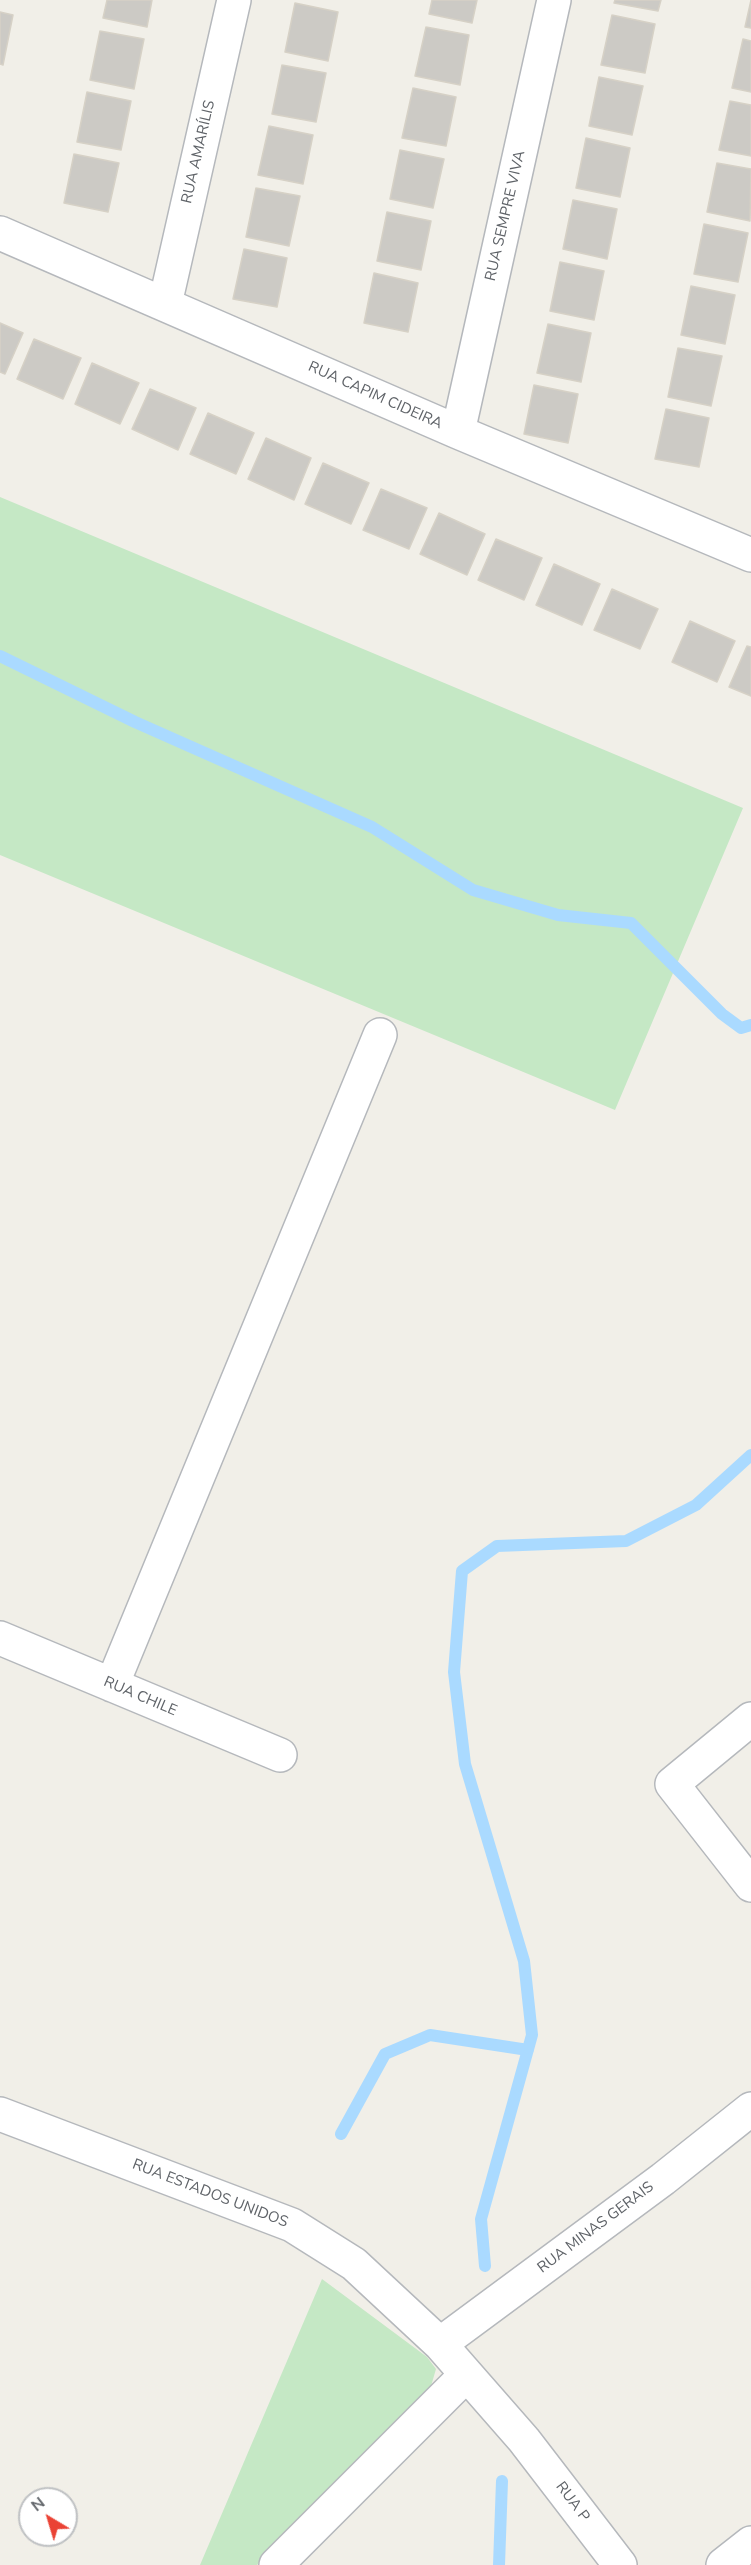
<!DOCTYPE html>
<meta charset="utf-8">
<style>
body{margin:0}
#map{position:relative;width:751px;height:2565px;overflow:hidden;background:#f1efe8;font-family:"Nunito Sans",sans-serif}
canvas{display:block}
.north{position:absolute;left:18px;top:2487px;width:60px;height:60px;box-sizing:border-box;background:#fff;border:2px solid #bfc1c3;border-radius:50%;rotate:322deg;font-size:16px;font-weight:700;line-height:24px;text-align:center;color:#5f6368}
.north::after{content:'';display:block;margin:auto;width:21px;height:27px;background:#ea4335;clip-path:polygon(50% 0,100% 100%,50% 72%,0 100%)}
</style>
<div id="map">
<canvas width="751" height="2565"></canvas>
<div class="north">N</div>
</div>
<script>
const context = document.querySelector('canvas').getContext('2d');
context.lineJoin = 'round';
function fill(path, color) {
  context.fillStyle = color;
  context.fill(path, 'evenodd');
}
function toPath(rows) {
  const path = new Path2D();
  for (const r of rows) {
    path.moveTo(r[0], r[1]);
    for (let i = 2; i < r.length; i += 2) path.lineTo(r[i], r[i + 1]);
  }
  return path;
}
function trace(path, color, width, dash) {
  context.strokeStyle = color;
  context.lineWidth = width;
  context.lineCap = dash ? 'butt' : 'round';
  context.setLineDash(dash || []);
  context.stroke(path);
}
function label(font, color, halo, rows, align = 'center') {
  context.font = font + ' "Nunito Sans",sans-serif';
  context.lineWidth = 4.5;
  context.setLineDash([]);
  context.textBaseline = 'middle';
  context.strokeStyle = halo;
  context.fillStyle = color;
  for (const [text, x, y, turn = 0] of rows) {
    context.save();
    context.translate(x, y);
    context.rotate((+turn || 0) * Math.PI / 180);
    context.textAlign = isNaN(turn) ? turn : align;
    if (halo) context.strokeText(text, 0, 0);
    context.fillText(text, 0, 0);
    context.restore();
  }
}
const green = toPath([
 [0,497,743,808,615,1110,0,855],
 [322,2279,427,2357,436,2369,429,2393,257,2565,200,2565]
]);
const stream = toPath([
 [0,656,135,722,372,827,473,890,558,915,631,923,722,1014,741,1028,751,1025],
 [341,2134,385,2054,430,2035,528,2050],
 [485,2266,481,2219,532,2035,524,1961,465,1764,454,1672,462,1571,497,1546,626,1541,696,1505,751,1455],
 [499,2565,502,2481]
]);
const building = toPath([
 [107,0,152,0,147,27,103,18,107,0],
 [432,0,477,0,472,23,429,14,432,0],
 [615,0,661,0,658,11,614,3,615,0],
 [751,0,751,28,745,27,751,0],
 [295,3,338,12,328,61,285,52,295,3],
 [0,12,13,15,3,65,0,64,0,12],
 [612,15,655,24,645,73,601,65,612,15],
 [426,27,469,35,460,85,415,76,426,27],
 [100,31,144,39,134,89,90,80,100,31],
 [743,39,751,41,751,92,732,88,743,39],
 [282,65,326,73,316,122,272,114,282,65],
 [599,77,643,86,632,135,589,126,599,77],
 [413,88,456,97,446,146,402,138,413,88],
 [87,92,131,101,121,150,77,142,87,92],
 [730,101,751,105,751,156,719,150,730,101],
 [269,126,313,135,303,184,258,175,269,126],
 [586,138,630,148,620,197,576,188,586,138],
 [400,150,444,159,433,208,390,199,400,150],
 [74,154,119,163,108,212,64,203,74,154],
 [717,163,751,169,750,221,707,212,717,163],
 [256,188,300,196,289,246,246,237,256,188],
 [573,200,617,209,607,259,563,249,573,200],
 [387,212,431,221,421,270,377,261,387,212],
 [704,224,748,233,738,282,694,274,704,224],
 [244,249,287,258,277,307,233,299,244,249],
 [560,262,604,271,594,320,550,311,560,262],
 [374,273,418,283,408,332,364,323,374,273],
 [691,286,735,295,725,344,681,335,691,286],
 [0,323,23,333,5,374,0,372,0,323],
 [548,324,591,333,581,382,537,373,548,324],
 [34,339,81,358,63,399,17,379,34,339],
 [678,348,722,356,711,406,668,397,678,348],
 [92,363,139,383,120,424,75,404,92,363],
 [534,385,578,394,568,443,524,434,534,385],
 [150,389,196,408,178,450,132,429,150,389],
 [666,409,709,418,699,467,655,459,666,409],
 [208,413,254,433,236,474,190,454,208,413],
 [266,438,311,458,294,500,248,479,266,438],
 [323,463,369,483,351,524,305,504,323,463],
 [381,489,427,508,409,549,363,530,381,489],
 [439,513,485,534,467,575,420,554,439,513],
 [496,539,542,558,524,600,478,580,496,539],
 [554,564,600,584,582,625,536,605,554,564],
 [612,589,658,609,640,649,594,630,612,589],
 [690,621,735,641,717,682,672,662,690,621],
 [747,646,751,647,751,696,729,687,747,646]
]);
const minor = toPath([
 [0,233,458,432,751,555],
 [165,304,234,0],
 [458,432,554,0],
 [0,1638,280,1755],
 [112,1685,380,1035],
 [751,1719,672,1784,751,1885],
 [0,2114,292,2225,354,2264,440,2344,524,2440,620,2565],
 [440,2344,663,2179,751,2109],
 [276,2565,466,2375],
 [723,2565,751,2543]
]);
const streetNames = [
 ["RUA AMARÍLIS",199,152,-77],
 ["RUA SEMPRE VIVA",506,216,-77],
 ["RUA CAPIM CIDEIRA",375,396,24],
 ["RUA CHILE",140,1697,23],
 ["RUA ESTADOS UNIDOS",210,2194,21],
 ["RUA MINAS GERAIS",596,2228,-37],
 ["RUA P",572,2502,53]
];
fill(green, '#c5e8c5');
trace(stream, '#aadaff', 12);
fill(building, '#cccac5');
trace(building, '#d6d1c6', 1.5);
trace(minor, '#b5b8bc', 36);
trace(minor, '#fff', 33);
label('15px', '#5f6368', '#fff', streetNames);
</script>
